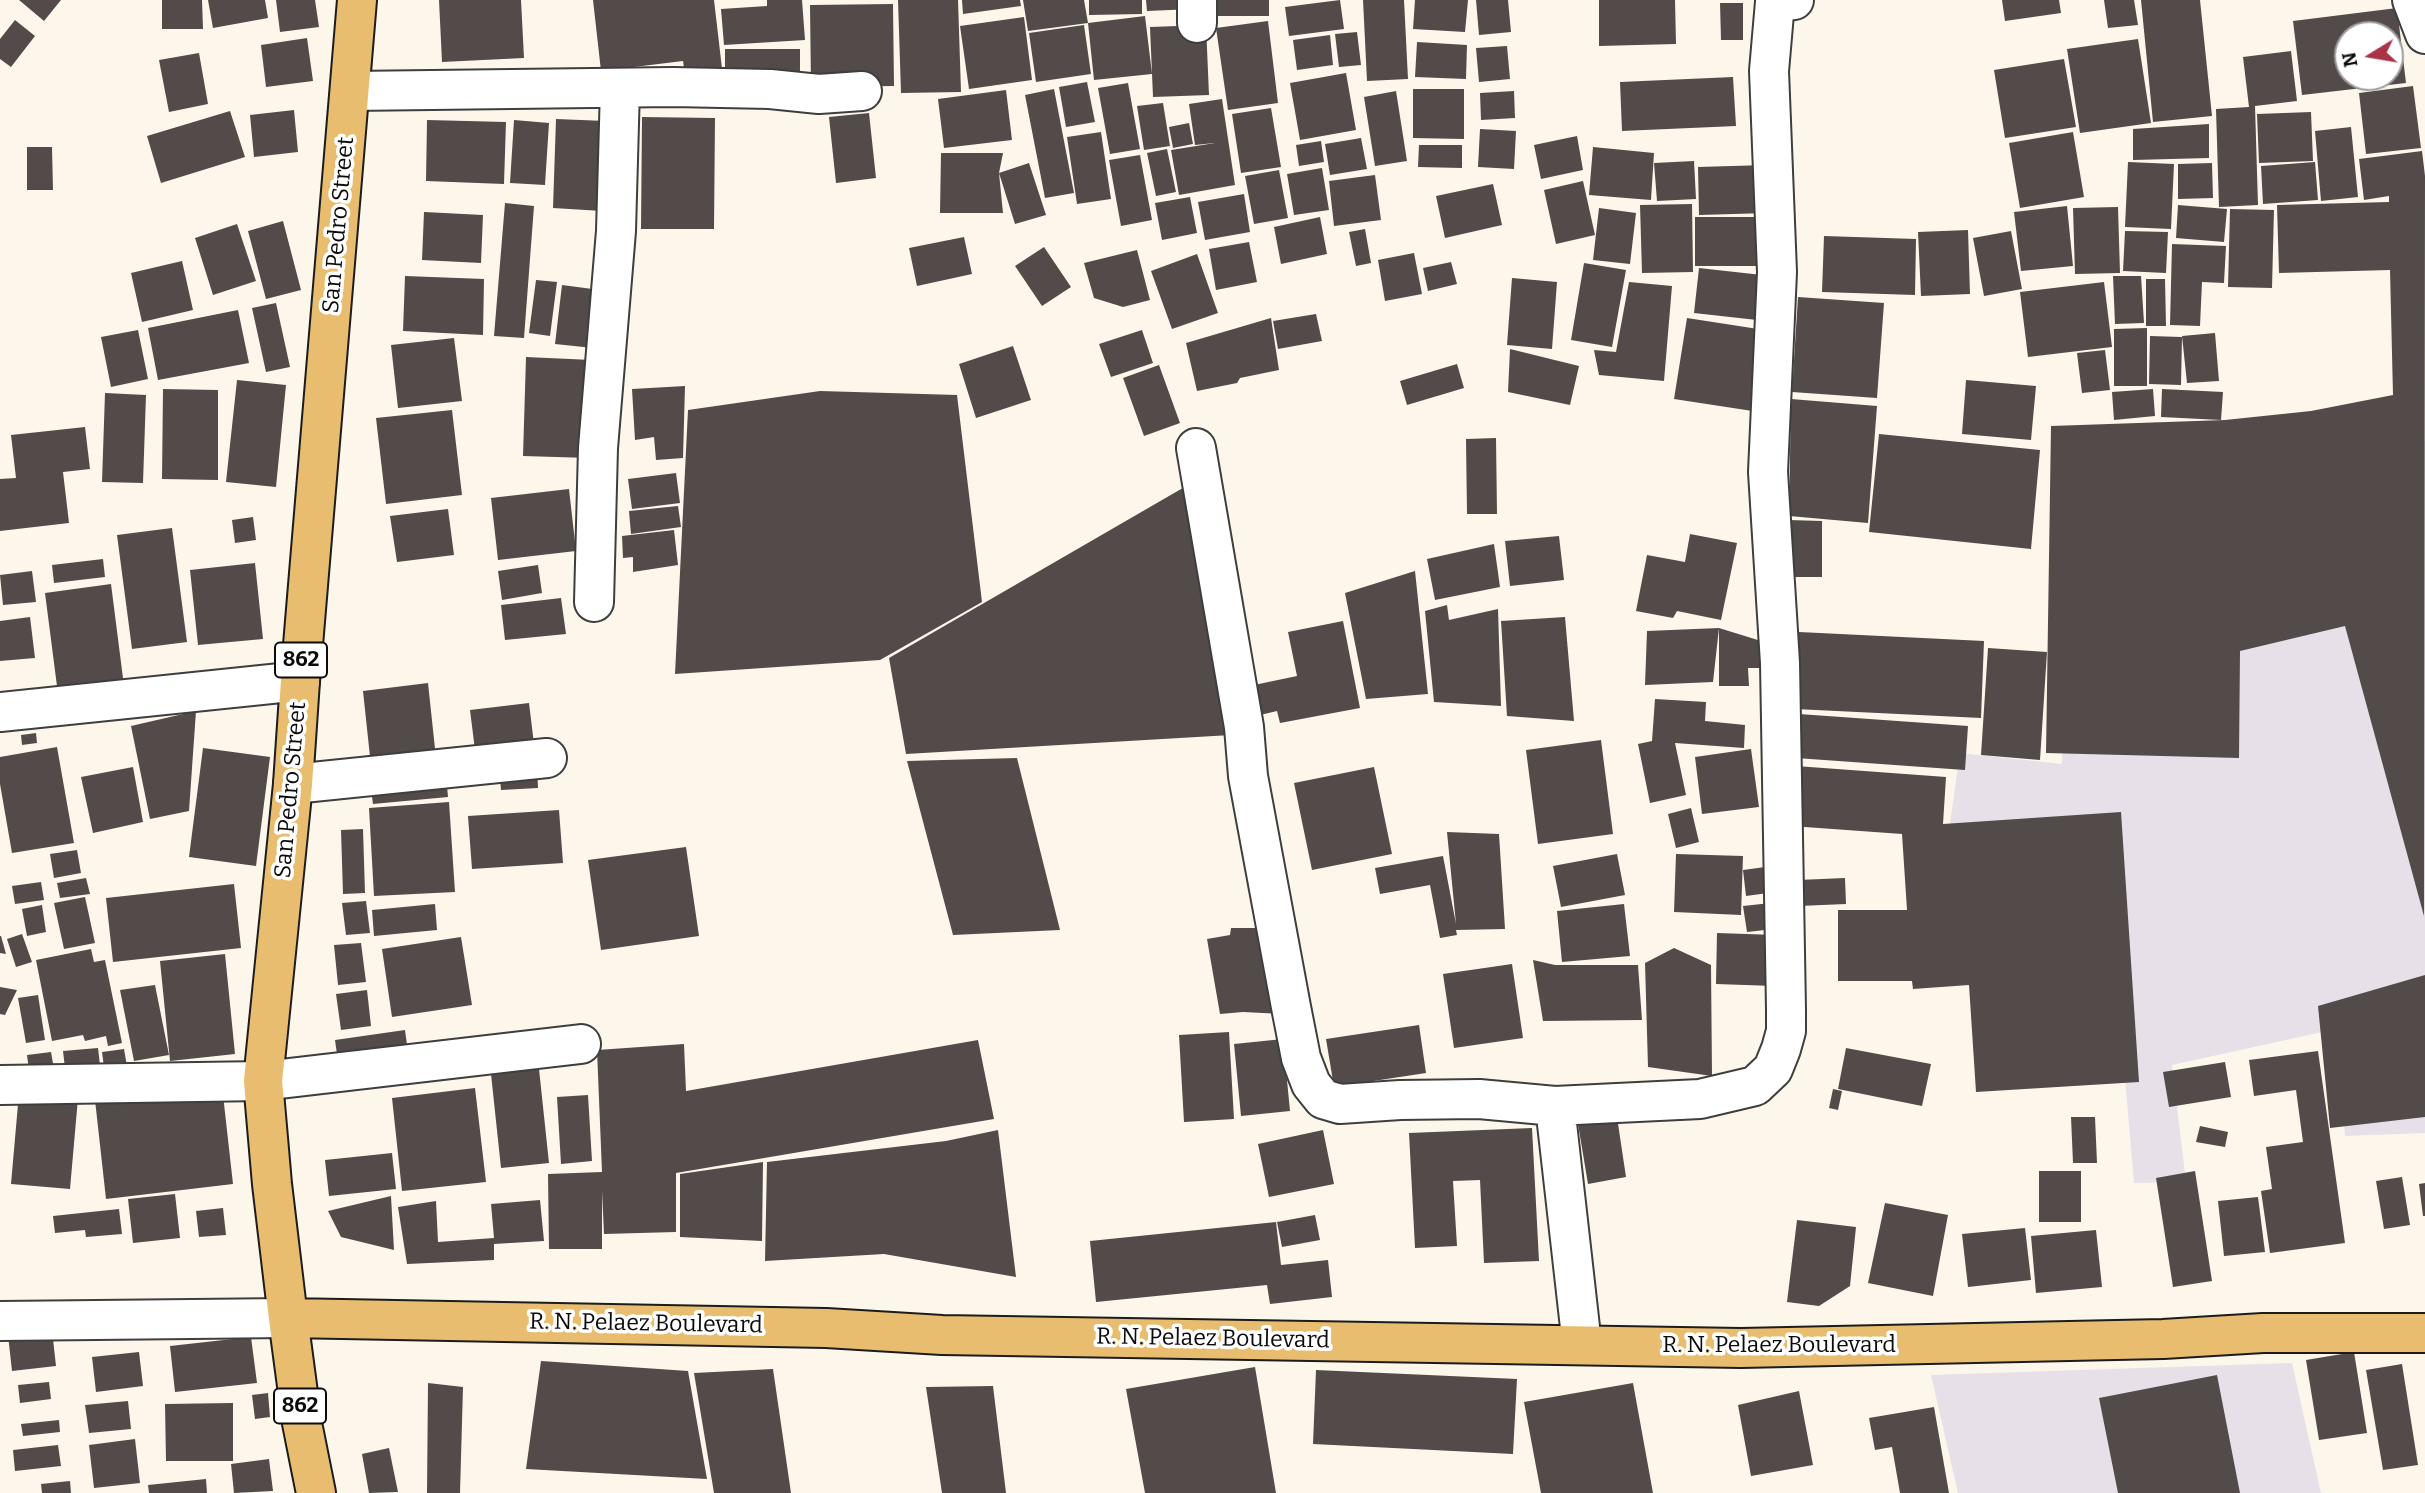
<!DOCTYPE html>
<style>
body{margin:0}
#map{position:relative;width:2425px;height:1493px;overflow:hidden;background:#fdf7eb;font-family:Bitter,serif}
canvas{display:block}
.north{position:absolute;left:2334px;top:21px;width:70px;height:70px;box-sizing:border-box;background:#fff;border:2px solid #9d9d9d;border-radius:50%;rotate:259deg;font-size:19px;font-weight:700;line-height:28px;text-align:center;color:#0b0b0b}
.north::after{content:'';display:block;margin:auto;width:24px;height:32px;background:#ab3347;clip-path:polygon(50% 0,100% 100%,50% 72%,0 100%)}
</style>
<div id="map">
<canvas width="2425" height="1493"></canvas>
<div class="north">N</div>
</div>
<script>
const context = document.querySelector('canvas').getContext('2d');
context.lineJoin = 'round';
function fill(path, color) {
  context.fillStyle = color;
  context.fill(path, 'evenodd');
}
function toPath(rows) {
  const path = new Path2D();
  for (const r of rows) {
    path.moveTo(r[0], r[1]);
    for (let i = 2; i < r.length; i += 2) path.lineTo(r[i], r[i + 1]);
  }
  return path;
}
function trace(path, color, width, dash) {
  context.strokeStyle = color;
  context.lineWidth = width;
  context.lineCap = dash ? 'butt' : 'round';
  context.setLineDash(dash || []);
  context.stroke(path);
}
function label(font, color, halo, rows, align = 'center') {
  context.font = font + ' Bitter,serif';
  context.lineWidth = 7;
  context.setLineDash([]);
  context.textBaseline = 'middle';
  context.strokeStyle = halo;
  context.fillStyle = color;
  for (const [text, x, y, turn = 0] of rows) {
    context.save();
    context.translate(x, y);
    context.rotate((+turn || 0) * Math.PI / 180);
    context.textAlign = isNaN(turn) ? turn : align;
    if (halo) context.strokeText(text, 0, 0);
    context.fillText(text, 0, 0);
    context.restore();
  }
}
const industrial = toPath([
 [2067,431,2325,435,2425,441,2425,1133,2345,1136,2336,1029,2172,1065,2186,1182,2134,1183,2124,1067,1970,981,1946,850,1960,753,2062,764],
 [2292,1363,2321,1493,1958,1493,1931,1375]
]);
const building = toPath([
 [19,0,61,0,44,21],
 [162,0,202,0,203,29,162,29],
 [208,0,265,0,268,18,213,28],
 [276,0,315,0,319,27,280,32],
 [439,0,521,0,524,58,442,62],
 [593,0,714,0,723,77,686,82,683,61,601,71],
 [767,0,802,0,805,40,724,45,721,9,767,6],
 [898,0,958,0,961,92,901,93],
 [962,0,1020,0,1021,6,963,14],
 [1023,0,1084,0,1088,23,1028,31],
 [1089,0,1142,0,1142,14,1089,15],
 [1146,0,1194,0,1194,9,1147,11],
 [1209,0,1269,0,1269,16,1209,16],
 [1340,0,1344,29,1289,36,1285,7],
 [1363,0,1404,0,1408,79,1367,81],
 [1415,0,1468,0,1465,32,1413,29],
 [1476,0,1508,0,1511,32,1479,35],
 [1599,0,1675,0,1676,44,1599,46],
 [2002,0,2059,0,2061,13,2005,21],
 [2104,0,2134,0,2138,25,2108,28],
 [2141,0,2200,0,2212,116,2153,122],
 [1720,3,1743,3,1743,40,1721,40],
 [893,4,894,86,811,87,810,5],
 [2397,8,2406,83,2302,95,2293,21],
 [2348,35,2390,35,2390,77,2348,77],
 [1145,16,1152,74,1094,80,1088,23],
 [1024,17,1032,80,969,89,960,26],
 [15,20,35,36,11,67,0,59,0,39],
 [1268,21,1278,103,1228,110,1216,28],
 [1084,25,1091,74,1036,82,1029,33],
 [1206,25,1209,95,1153,97,1150,27],
 [1357,32,1361,65,1339,67,1335,34],
 [1330,35,1333,65,1297,70,1293,40],
 [307,38,313,81,266,87,261,45],
 [2138,39,2151,123,2080,133,2067,49],
 [1417,42,1467,45,1466,79,1415,77],
 [1507,46,1510,79,1479,82,1476,48],
 [725,49,800,49,800,87,725,86],
 [2291,51,2297,101,2255,106,2258,205,2219,207,2216,109,2249,107,2243,57],
 [199,53,208,104,169,112,159,60],
 [2064,59,2076,127,2005,138,1994,70],
 [1346,73,1356,130,1300,140,1290,83],
 [1733,77,1736,126,1622,131,1620,82],
 [1087,82,1095,122,1066,127,1059,87],
 [1128,83,1140,149,1110,154,1098,88],
 [2413,86,2421,148,2366,154,2359,93],
 [1054,89,1074,193,1045,198,1025,95],
 [1413,89,1464,89,1464,139,1413,138],
 [1006,90,1012,140,944,148,938,99],
 [1396,91,1407,161,1375,166,1364,97],
 [1514,91,1515,118,1481,120,1480,93],
 [1222,99,1235,185,1179,195,1171,150,1215,143,1195,145,1189,104],
 [1163,103,1170,146,1144,150,1137,106],
 [1271,108,1281,167,1241,173,1232,114],
 [294,110,298,152,254,157,250,115],
 [230,111,245,157,161,183,147,136],
 [2311,112,2313,161,2259,163,2257,114],
 [869,113,876,178,836,183,829,117],
 [642,117,715,118,714,229,641,229],
 [556,119,606,121,602,211,553,208],
 [427,120,506,122,504,184,426,181],
 [514,120,549,123,545,185,510,183],
 [1189,123,1193,144,1173,148,1169,127],
 [2209,124,2209,158,2133,160,2133,129],
 [2351,127,2358,197,2321,201,2315,131],
 [1480,129,1516,131,1514,169,1478,167],
 [1101,132,1111,199,1077,204,1067,137],
 [2073,132,2084,197,2020,208,2009,143],
 [1577,136,1583,170,1541,179,1534,145],
 [1361,138,1367,169,1330,175,1325,144],
 [1321,141,1324,162,1299,166,1296,145],
 [1419,145,1462,145,1462,168,1418,167],
 [27,147,52,147,53,190,27,190],
 [1593,147,1654,153,1651,200,1589,195],
 [1167,149,1176,192,1156,196,1147,153],
 [2422,151,2425,176,2424,916,2345,626,2240,651,2239,758,2046,753,2051,426,2225,420,2311,411,2393,395,2390,270,2279,273,2277,205,2389,202,2389,196,2364,200,2359,159],
 [941,153,1003,153,999,173,1029,163,1046,215,1015,224,999,173,1003,213,940,213],
 [1140,155,1152,220,1121,226,1109,160],
 [1694,161,1696,199,1657,201,1654,163],
 [2128,162,2174,164,2171,229,2125,227],
 [2315,162,2318,200,2263,204,2261,166],
 [2212,163,2213,198,2178,199,2178,164],
 [1766,165,1768,213,1699,215,1698,167],
 [1322,168,1329,210,1294,215,1287,174],
 [1279,170,1288,218,1254,224,1245,176],
 [1375,175,1381,220,1334,226,1329,181],
 [1583,181,1595,235,1556,244,1544,190],
 [1493,184,1502,225,1445,238,1436,196],
 [1244,194,1250,232,1205,240,1198,202],
 [1190,197,1197,233,1162,240,1155,203],
 [505,203,534,206,524,338,494,336],
 [1692,204,1693,272,1642,273,1640,205],
 [2178,205,2227,209,2224,242,2176,238],
 [2067,206,2073,266,2021,271,2014,212],
 [2118,207,2120,273,2075,274,2073,208],
 [1599,208,1636,213,1630,264,1593,260],
 [2230,209,2274,210,2272,288,2228,287],
 [424,212,483,215,481,263,422,260],
 [1320,217,1327,254,1281,264,1274,227],
 [1695,217,1765,217,1765,266,1695,266],
 [283,221,301,290,266,299,248,231],
 [237,224,256,281,213,295,195,238],
 [1365,229,1371,263,1356,266,1349,232],
 [1968,230,1970,294,1921,296,1918,232],
 [2011,231,2022,289,1984,296,1973,238],
 [2125,231,2168,232,2166,273,2123,271],
 [1824,236,1916,239,1915,295,1822,292],
 [964,237,972,274,917,286,909,248],
 [1249,242,1257,282,1216,290,1209,249],
 [2172,244,2226,246,2224,283,2202,282,2200,326,2170,325],
 [1044,247,1071,287,1042,306,1015,266],
 [1137,250,1150,300,1123,307,1094,298,1084,263],
 [1414,253,1422,294,1385,301,1378,260],
 [1197,254,1218,313,1172,329,1151,271],
 [182,261,193,310,142,322,131,273],
 [1451,262,1457,284,1428,291,1423,268],
 [1584,263,1626,270,1612,347,1571,340],
 [1699,268,1771,276,1766,321,1694,313],
 [405,276,484,279,483,335,403,331],
 [2113,276,2141,276,2144,323,2115,324],
 [1512,278,1557,282,1552,349,1507,345],
 [2146,279,2165,279,2166,326,2146,326],
 [536,280,557,282,550,336,529,333],
 [1629,282,1672,286,1664,381,1599,375,1594,350,1616,352],
 [2104,282,2112,347,2028,357,2020,292],
 [562,285,600,290,593,348,555,344],
 [1798,297,1884,303,1877,398,1792,392],
 [276,303,290,367,266,372,252,308],
 [238,310,249,363,158,380,148,328],
 [1316,314,1322,341,1278,349,1273,321],
 [1271,318,1279,370,1240,378,1237,383,1197,391,1186,343],
 [1687,318,1771,331,1759,412,1674,399],
 [2147,328,2147,386,2114,386,2114,329],
 [138,330,148,379,111,387,101,337],
 [1142,330,1153,363,1111,377,1099,344],
 [2215,333,2219,381,2187,383,2182,336],
 [2150,336,2182,337,2181,385,2149,384],
 [454,338,462,401,398,408,391,345],
 [1013,346,1031,400,976,418,959,364],
 [1510,349,1579,366,1570,405,1508,392],
 [2105,350,2110,390,2082,393,2077,353],
 [526,357,592,360,589,458,523,456],
 [1457,364,1464,388,1407,405,1400,381],
 [1159,365,1180,423,1144,436,1123,378],
 [237,380,286,385,276,487,226,482],
 [1966,380,2036,386,2031,440,1962,434],
 [685,386,683,458,656,460,654,437,635,440,632,389],
 [163,389,218,390,218,480,162,479],
 [2153,389,2155,416,2114,420,2112,392],
 [2162,389,2223,392,2221,420,2161,417],
 [820,391,957,395,982,602,880,660,675,674,688,410],
 [105,393,146,395,143,483,102,482],
 [1791,399,1877,406,1868,523,1789,516],
 [452,410,462,495,386,504,376,418],
 [85,427,90,469,63,472,69,523,0,531,0,479,16,478,11,435],
 [1879,434,2040,450,2031,549,1869,532],
 [1496,438,1497,514,1467,514,1466,439],
 [676,473,680,503,632,509,628,479],
 [1188,485,1231,735,906,754,889,658],
 [569,489,576,551,498,560,491,498],
 [678,506,681,527,631,534,629,511],
 [448,509,454,555,397,562,390,516],
 [253,517,256,540,235,543,232,520],
 [1789,520,1822,521,1822,577,1789,577],
 [172,528,187,642,132,649,117,535],
 [674,530,678,565,633,572,633,557,623,558,622,536],
 [1690,534,1737,543,1721,620,1677,611,1673,618,1636,611,1647,555,1685,562],
 [1559,536,1564,580,1510,586,1505,541],
 [1494,544,1500,587,1435,600,1427,559],
 [103,559,105,577,54,583,52,565],
 [255,563,263,639,198,645,190,570],
 [538,565,542,593,502,600,498,571],
 [32,571,36,602,3,605,0,575],
 [1415,571,1428,694,1366,699,1345,593],
 [111,584,124,686,58,694,45,593],
 [561,598,566,634,505,640,501,605],
 [1447,605,1449,620,1498,609,1501,706,1434,702,1425,611],
 [30,617,35,658,0,661,0,621],
 [1565,617,1574,721,1507,716,1501,621],
 [1343,621,1360,708,1280,723,1277,711,1260,715,1254,685,1297,676,1288,632],
 [1719,628,1713,682,1645,685,1647,631],
 [1719,628,1761,641,1762,668,1748,668,1749,686,1719,686],
 [1799,632,1984,641,1981,718,1795,709],
 [1988,648,2047,652,2040,760,1981,755],
 [428,683,436,758,371,766,363,691],
 [1655,699,1706,702,1705,721,1745,725,1744,748,1675,743,1686,795,1650,803,1638,744,1652,741],
 [529,703,534,744,475,750,470,710],
 [196,711,189,811,150,819,131,726],
 [1799,714,1968,726,1965,770,1796,758],
 [36,733,37,743,22,745,21,735],
 [1601,740,1613,834,1538,844,1526,750],
 [57,747,74,843,12,853,0,784,0,757],
 [203,748,270,757,256,866,189,857],
 [1751,749,1759,807,1702,814,1695,757],
 [1017,758,1060,930,953,935,907,761],
 [537,766,538,788,501,790,499,767],
 [1796,766,1946,777,1943,824,2121,812,2139,1082,1976,1092,1969,985,1913,989,1912,981,1838,981,1838,910,1907,910,1902,834,1791,826],
 [133,767,143,822,93,833,81,777],
 [1374,767,1392,854,1312,870,1294,783],
 [446,775,448,797,373,804,370,782],
 [449,802,455,892,374,896,369,808],
 [1691,808,1699,842,1676,848,1668,814],
 [559,810,563,863,472,869,468,816],
 [363,829,365,893,343,894,341,830],
 [1447,832,1499,834,1505,929,1456,930,1457,935,1440,938,1430,885,1380,894,1375,868,1443,856,1456,924],
 [686,847,699,936,601,950,588,860],
 [77,850,81,873,54,878,50,854],
 [1617,854,1625,895,1561,907,1553,866],
 [1676,854,1743,856,1741,915,1674,912],
 [1780,865,1783,891,1746,896,1743,870],
 [86,878,90,894,60,898,57,883],
 [1845,878,1846,904,1799,906,1798,880],
 [41,882,44,900,15,904,12,886],
 [234,884,241,948,113,962,106,898],
 [85,897,95,943,64,949,54,903],
 [366,901,370,933,346,935,342,903],
 [1780,902,1783,928,1747,932,1743,906],
 [435,904,437,930,374,936,372,910],
 [1624,904,1630,956,1562,962,1557,911],
 [42,905,46,932,27,936,22,909],
 [1231,928,1272,928,1283,1014,1243,1012,1220,1014,1207,939,1230,935],
 [1717,933,1776,935,1774,986,1716,984],
 [22,934,32,962,16,967,7,939],
 [0,936,1,936,6,954,0,953],
 [461,937,472,1005,392,1017,382,949],
 [361,943,366,982,338,985,334,945],
 [1674,948,1711,965,1712,1076,1648,1067,1645,963],
 [91,949,94,962,105,960,122,1043,108,1046,106,1036,85,1041,83,1035,52,1041,36,960],
 [225,954,235,1054,170,1061,160,961],
 [1533,960,1555,965,1638,965,1642,1020,1543,1021],
 [1512,964,1523,1038,1454,1048,1443,974],
 [2425,975,2425,1117,2330,1128,2318,1006],
 [155,985,169,1055,134,1061,120,990],
 [0,987,17,990,5,1015,0,1014],
 [367,990,371,1026,341,1030,336,994],
 [38,995,45,1040,26,1043,18,998],
 [1419,1025,1426,1073,1334,1087,1326,1039],
 [405,1030,408,1052,338,1062,335,1040],
 [1229,1032,1234,1119,1184,1122,1179,1035],
 [1283,1039,1290,1111,1241,1116,1234,1044],
 [978,1040,994,1119,676,1173,676,1232,604,1234,602,1191,602,1249,549,1249,548,1174,602,1172,597,1050,684,1044,686,1091],
 [98,1048,101,1074,66,1077,63,1051],
 [1846,1048,1931,1064,1922,1106,1838,1089],
 [124,1049,128,1072,105,1075,102,1052],
 [2318,1051,2345,1243,2270,1253,2261,1191,2272,1189,2266,1147,2303,1142,2296,1090,2254,1096,2249,1060],
 [51,1052,55,1075,30,1078,27,1055],
 [2225,1062,2231,1097,2169,1107,2163,1072],
 [539,1069,549,1163,501,1168,491,1074],
 [222,1086,233,1184,106,1199,95,1100],
 [475,1088,486,1182,402,1191,392,1098],
 [1833,1089,1842,1091,1838,1110,1829,1108],
 [19,1093,78,1098,70,1189,11,1184],
 [588,1095,592,1161,561,1164,557,1097],
 [1617,1117,1626,1177,1588,1184,1578,1124],
 [2071,1117,2095,1117,2097,1163,2073,1163],
 [2200,1126,2228,1132,2225,1147,2196,1142],
 [1532,1128,1539,1261,1484,1263,1480,1180,1453,1181,1457,1246,1415,1248,1409,1133],
 [998,1130,1016,1277,884,1254,765,1261,767,1162,946,1141],
 [1323,1130,1334,1184,1269,1197,1258,1144],
 [392,1153,396,1189,329,1196,325,1160],
 [763,1162,762,1241,680,1237,680,1174],
 [2039,1171,2081,1171,2081,1222,2039,1222],
 [2195,1171,2212,1281,2173,1287,2156,1178],
 [2402,1177,2410,1225,2384,1229,2376,1181],
 [2425,1183,2425,1216,2423,1216,2419,1184],
 [175,1194,180,1238,133,1243,128,1199],
 [391,1196,394,1250,341,1237,328,1211],
 [2258,1197,2265,1252,2224,1256,2218,1201],
 [540,1200,544,1241,494,1244,494,1260,407,1264,398,1207,436,1201,438,1242,494,1238,491,1204],
 [1885,1203,1948,1215,1933,1296,1868,1283],
 [223,1208,226,1235,199,1237,196,1211],
 [119,1209,122,1234,86,1237,85,1230,55,1233,53,1216],
 [1315,1215,1320,1240,1282,1247,1277,1222],
 [1797,1220,1856,1227,1850,1286,1819,1306,1787,1302],
 [1276,1222,1281,1265,1328,1260,1332,1297,1270,1304,1267,1285,1096,1302,1090,1241],
 [2025,1228,2031,1280,1968,1287,1962,1234],
 [2096,1230,2102,1287,2036,1293,2031,1236],
 [52,1330,56,1366,12,1371,8,1335],
 [251,1337,257,1383,175,1392,170,1346],
 [139,1352,143,1386,96,1392,92,1357],
 [2354,1352,2367,1433,2319,1440,2306,1360],
 [541,1361,688,1371,707,1479,526,1469],
 [2402,1364,2418,1465,2383,1470,2366,1370],
 [1255,1367,1276,1493,1145,1493,1126,1389],
 [773,1369,791,1493,714,1493,694,1373],
 [1316,1370,1517,1379,1513,1454,1313,1444],
 [2217,1375,2240,1493,2118,1493,2099,1398],
 [49,1382,51,1399,20,1403,18,1385],
 [428,1383,463,1387,460,1493,427,1493],
 [1633,1383,1653,1493,1541,1493,1524,1402],
 [993,1386,1006,1493,942,1493,926,1387],
 [1799,1391,1813,1465,1751,1476,1738,1405],
 [268,1393,270,1417,255,1419,252,1395],
 [128,1401,131,1429,89,1433,85,1405],
 [233,1403,233,1461,166,1461,165,1404],
 [1934,1407,1949,1493,1900,1493,1892,1447,1875,1450,1869,1418],
 [59,1420,60,1432,23,1436,21,1424],
 [135,1439,140,1483,94,1488,89,1445],
 [58,1445,61,1466,15,1471,13,1450],
 [389,1448,398,1492,369,1493,362,1454],
 [269,1459,273,1491,234,1493,231,1464],
 [206,1479,207,1493,149,1493,148,1485],
 [70,1481,71,1493,42,1493,41,1484]
]);
const minor = toPath([
 [2412,0,2425,34],
 [1197,23,1197,0],
 [351,91,673,87,770,89,819,94,862,91],
 [1196,448,1244,727,1248,776,1291,1007,1301,1058,1311,1084,1323,1099,1340,1104,1400,1100,1479,1099,1555,1106,1700,1099,1755,1086,1773,1069,1781,1049,1786,1031,1786,1010,1780,663,1768,472,1777,272,1769,71,1775,2,1794,0],
 [594,602,598,448,616,231,620,88],
 [0,712,300,681],
 [293,784,547,758],
 [0,1085,263,1081,581,1044],
 [1555,1106,1582,1345],
 [0,1321,288,1318]
]);
const major = toPath([
 [288,1318,826,1328,942,1335,1741,1348,2163,1339,2263,1333,2425,1333],
 [316,1493,302,1423,288,1318,272,1184,263,1081,293,784,300,681,357,0]
]);
const shields = [
 [301,660,52],
 [300,1406,52]
];
const shieldNames = [
 ["862",301,660],
 ["862",300,1406]
];
const streetNames = [
 ["San Pedro Street",339,225,-85],
 ["San Pedro Street",291,790,-85],
 ["R. N. Pelaez Boulevard",646,1324,1],
 ["R. N. Pelaez Boulevard",1213,1339,1],
 ["R. N. Pelaez Boulevard",1779,1346]
];
fill(industrial, '#e7e0e9');
fill(building, '#524b49');
trace(minor, '#3e3e3e', 42);
trace(major, '#1c1c1c', 42);
trace(minor, '#fff', 38);
trace(major, '#e9bd6f', 38);
for (const [x, y, w] of shields) {
  const box = new Path2D();
  box.roundRect(x - w / 2, y - 17.5, w, 35, 5);
  context.fillStyle = '#fff';
  context.fill(box);
  trace(box, '#0b0b0b', 2);
}
label('bold 21px', '#0b0b0b', null, shieldNames);
label('23px', '#0b0b0b', '#fff', streetNames);
</script>
